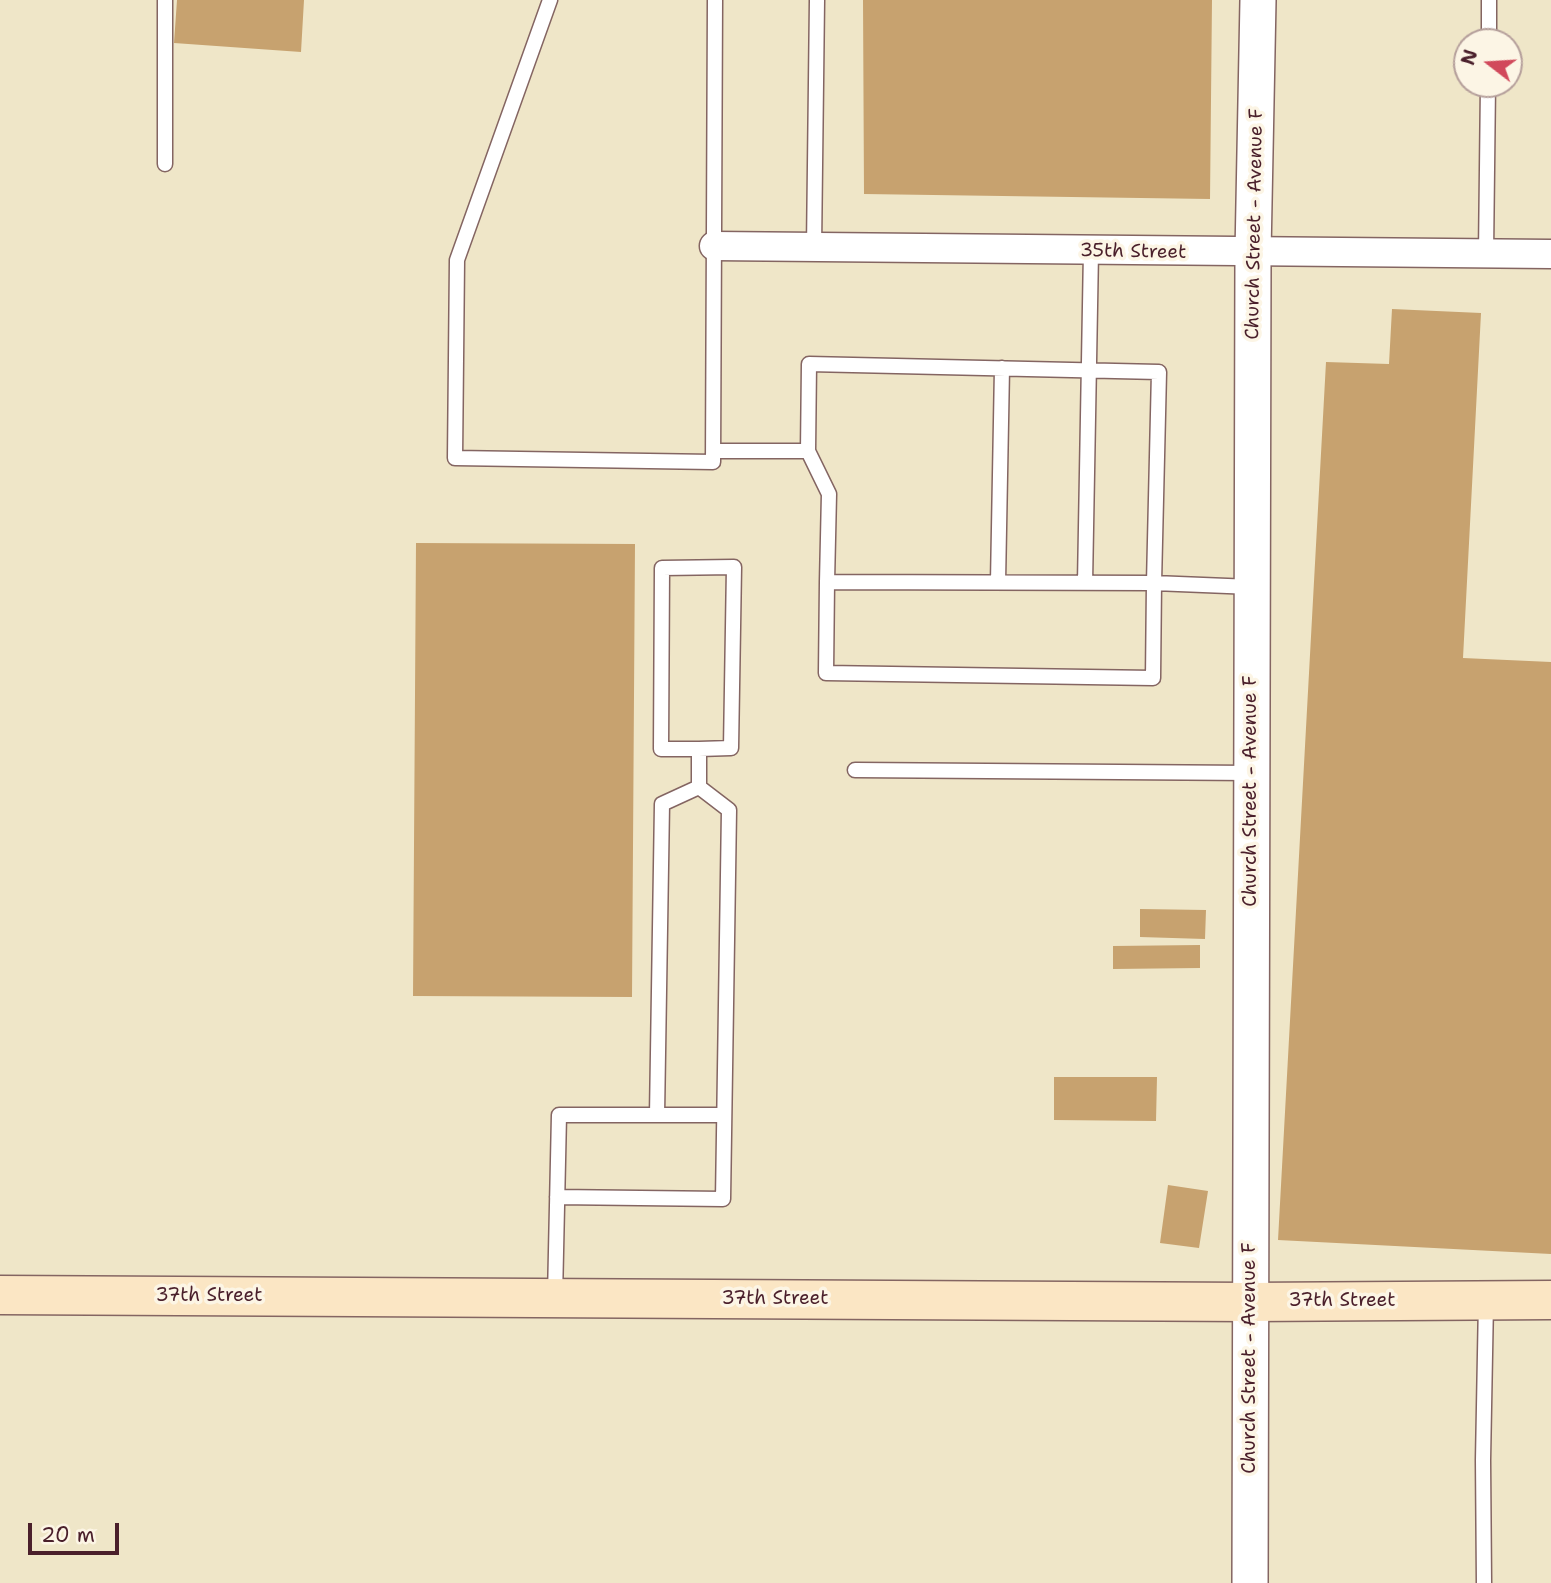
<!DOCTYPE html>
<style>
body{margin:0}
#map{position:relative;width:1551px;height:1583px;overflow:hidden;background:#efe6c8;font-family:"Shantell Sans",sans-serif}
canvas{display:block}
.north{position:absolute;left:1453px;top:28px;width:70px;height:70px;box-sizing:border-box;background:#fcf5e5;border:2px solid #b59f9b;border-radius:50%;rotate:287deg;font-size:19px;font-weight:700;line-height:28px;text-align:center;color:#4a1f2b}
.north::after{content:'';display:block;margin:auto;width:24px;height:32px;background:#d1495b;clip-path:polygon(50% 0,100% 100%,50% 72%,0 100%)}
.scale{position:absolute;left:28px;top:1523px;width:91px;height:32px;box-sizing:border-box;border:4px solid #4a1f2b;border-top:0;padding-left:9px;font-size:21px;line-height:24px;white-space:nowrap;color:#4a1f2b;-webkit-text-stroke:5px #fcf5e5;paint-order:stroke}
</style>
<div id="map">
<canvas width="1551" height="1583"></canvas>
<div class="north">N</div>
<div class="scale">20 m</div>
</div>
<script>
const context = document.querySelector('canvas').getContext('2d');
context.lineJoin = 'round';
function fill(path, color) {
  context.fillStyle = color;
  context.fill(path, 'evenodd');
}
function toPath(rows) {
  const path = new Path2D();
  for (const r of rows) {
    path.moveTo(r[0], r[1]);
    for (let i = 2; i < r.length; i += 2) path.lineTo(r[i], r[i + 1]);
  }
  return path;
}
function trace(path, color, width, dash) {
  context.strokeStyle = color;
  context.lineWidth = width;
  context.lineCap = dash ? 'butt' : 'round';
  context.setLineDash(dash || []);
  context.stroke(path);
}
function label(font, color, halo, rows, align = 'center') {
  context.font = font + ' "Shantell Sans",sans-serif';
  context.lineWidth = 7;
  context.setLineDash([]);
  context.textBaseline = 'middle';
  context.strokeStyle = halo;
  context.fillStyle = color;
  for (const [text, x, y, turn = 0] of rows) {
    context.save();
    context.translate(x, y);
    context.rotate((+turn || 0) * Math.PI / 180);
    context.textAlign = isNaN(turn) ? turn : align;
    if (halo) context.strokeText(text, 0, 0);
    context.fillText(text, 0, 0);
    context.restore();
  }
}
const building = toPath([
 [177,0,304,0,301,52,174,43],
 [863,0,1212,0,1210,199,864,194],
 [1392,309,1481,313,1463,658,1551,662,1551,1254,1278,1240,1326,362,1389,364],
 [416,543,635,544,632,997,413,996],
 [1140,909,1206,910,1205,939,1140,937],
 [1200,945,1200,968,1113,969,1113,946],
 [1054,1077,1157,1077,1156,1121,1054,1120],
 [1168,1185,1208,1191,1199,1248,1160,1243]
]);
const service = toPath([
 [550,0,457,260,455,458,713,462,715,0],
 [1489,42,1489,0],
 [165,164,165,0],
 [814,248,817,0],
 [1486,254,1488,84],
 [714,451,808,451,829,494,827,582,826,673,1153,678,1154,583,827,582],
 [808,451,809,364,1159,372,1154,583,1252,587],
 [998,582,1002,368],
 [1085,583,1091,251],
 [699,749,661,749,662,568,734,567,731,748,699,749,699,787],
 [855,770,1251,773],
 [657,1115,662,804,699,787],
 [557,1197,723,1199,729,810,699,787],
 [555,1297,559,1115,724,1115],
 [1484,1583,1483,1460,1486,1301]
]);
const minor = toPath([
 [714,246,1551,254]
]);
const tertiary = toPath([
 [1250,1583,1253,253,1258,0]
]);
const secondary = toPath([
 [0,1295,1249,1302,1551,1300]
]);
const streetNames = [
 ["Church Street - Avenue F",1255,224,-89],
 ["35th Street",1133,252,1],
 ["Church Street - Avenue F",1251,791,-90],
 ["37th Street",209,1296],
 ["37th Street",775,1299],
 ["37th Street",1342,1301],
 ["Church Street - Avenue F",1250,1358,-90]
];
fill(building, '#c7a26f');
trace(service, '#846562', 17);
trace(minor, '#846562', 31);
trace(tertiary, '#846562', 38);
trace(secondary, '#846562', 41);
trace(service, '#fff', 14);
trace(minor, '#fff', 28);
trace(tertiary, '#fff', 35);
trace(secondary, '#fbe6c4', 38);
label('19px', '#4a1f2b', '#fcf5e5', streetNames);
</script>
